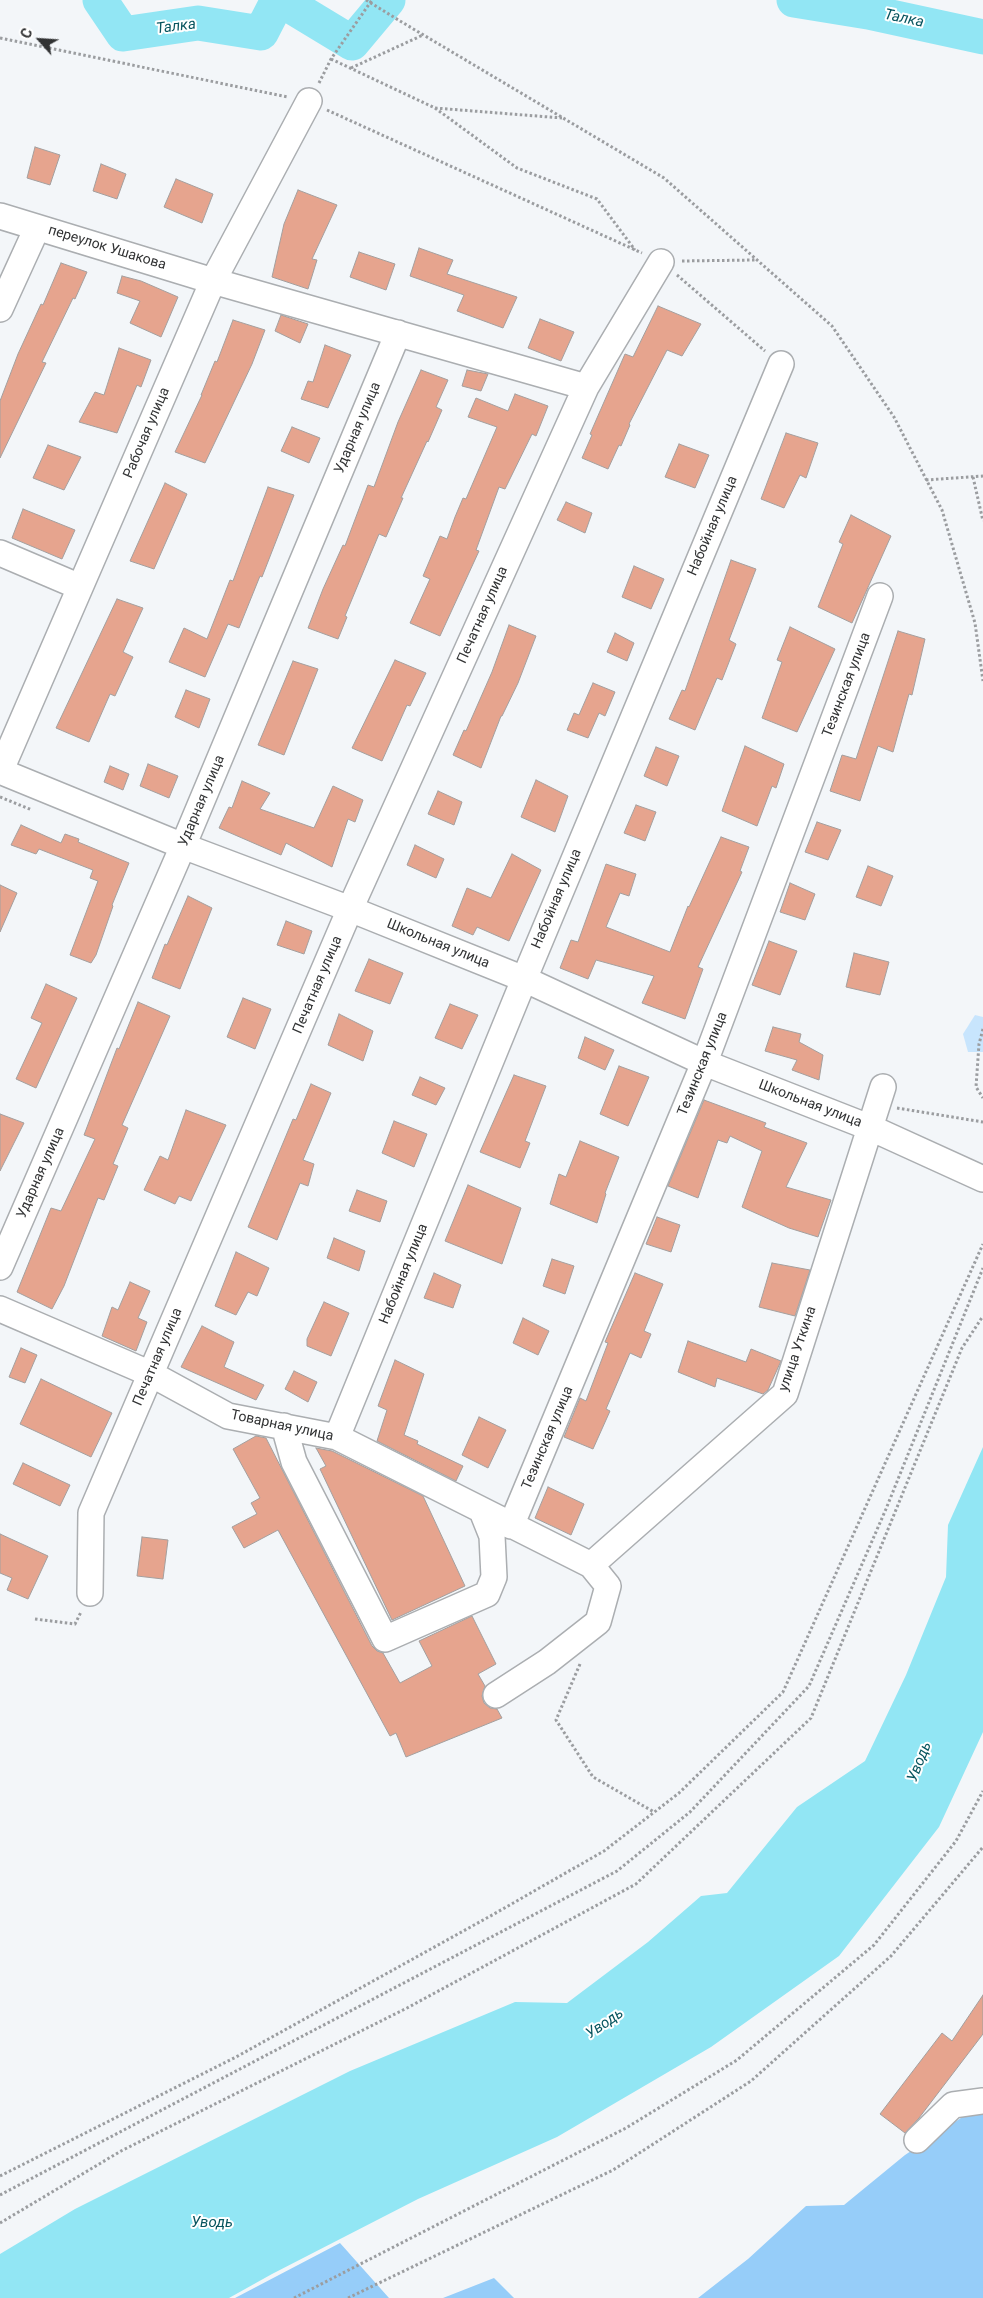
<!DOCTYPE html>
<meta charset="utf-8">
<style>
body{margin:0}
#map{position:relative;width:983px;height:2298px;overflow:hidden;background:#f3f6f9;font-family:Roboto,sans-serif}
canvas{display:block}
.north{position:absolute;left:15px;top:15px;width:50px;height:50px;-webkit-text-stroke:4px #fff;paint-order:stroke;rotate:296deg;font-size:14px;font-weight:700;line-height:20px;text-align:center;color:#313233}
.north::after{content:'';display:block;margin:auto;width:18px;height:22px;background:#313233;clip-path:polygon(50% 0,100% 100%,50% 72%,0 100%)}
</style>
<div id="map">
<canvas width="983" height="2298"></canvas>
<div class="north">С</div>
</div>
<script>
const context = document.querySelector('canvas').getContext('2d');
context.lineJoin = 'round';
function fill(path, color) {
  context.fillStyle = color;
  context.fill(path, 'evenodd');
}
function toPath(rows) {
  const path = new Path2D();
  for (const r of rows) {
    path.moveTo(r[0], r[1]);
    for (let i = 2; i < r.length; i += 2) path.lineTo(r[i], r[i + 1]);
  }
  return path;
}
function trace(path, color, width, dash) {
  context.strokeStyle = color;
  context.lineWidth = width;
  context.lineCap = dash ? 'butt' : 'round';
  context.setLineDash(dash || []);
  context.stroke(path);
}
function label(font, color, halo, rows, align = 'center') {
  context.font = font + ' Roboto,sans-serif';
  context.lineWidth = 4;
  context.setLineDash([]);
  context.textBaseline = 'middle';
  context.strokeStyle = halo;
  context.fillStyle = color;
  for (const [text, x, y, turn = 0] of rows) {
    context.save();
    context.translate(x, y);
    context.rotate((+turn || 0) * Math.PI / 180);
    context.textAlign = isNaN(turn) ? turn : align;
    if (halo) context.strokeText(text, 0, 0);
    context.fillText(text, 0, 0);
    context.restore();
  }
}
const green = toPath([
 [975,1015,983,1017,983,1052,968,1052,963,1034]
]);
const forest = toPath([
 [967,2114,983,2115,983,2298,698,2298,748,2259,806,2206,844,2205,905,2155],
 [340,2243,389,2298,235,2298],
 [494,2278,514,2298,443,2298]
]);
const water = toPath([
 [983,1447,983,1732,939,1827,839,1956,711,2047,557,2137,418,2199,272,2274,229,2298,0,2298,0,2254,75,2209,350,2071,515,2002,567,2003,648,1942,701,1896,727,1893,797,1807,865,1761,906,1675,946,1577,948,1525]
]);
const river = toPath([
 [100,0,123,34,198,23,261,33,278,0],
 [281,0,352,43,388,0],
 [794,0,868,12,983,37]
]);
const building = toPath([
 [35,147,60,155,50,185,27,178,35,147],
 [101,164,126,174,117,199,93,191,101,164],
 [176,179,213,194,202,223,164,207,176,179],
 [298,190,337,205,312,259,317,260,308,289,272,277,284,224,298,190],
 [419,248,453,260,447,274,517,297,503,328,457,311,464,295,410,276,419,248],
 [359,252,395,264,386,290,350,277,359,252],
 [61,263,87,272,75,299,73,298,42,362,46,363,0,458,0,401,18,354,41,304,43,305,61,263],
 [122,276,141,281,178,297,161,337,130,323,140,301,117,293,122,276],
 [658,306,701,324,682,356,667,350,629,424,630,425,621,446,619,445,608,469,582,458,592,435,590,434,625,354,633,357,658,306],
 [281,315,308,324,300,343,275,331,281,315],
 [540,319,574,332,561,361,528,348,540,319],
 [233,320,265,330,252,364,205,463,175,452,202,395,201,395,215,361,217,362,233,320],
 [325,345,351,355,328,408,301,399,308,381,313,382,325,345],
 [119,348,151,360,141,387,137,385,117,433,79,422,95,392,104,395,119,348],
 [421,370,448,380,436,407,442,410,428,442,427,441,401,498,403,498,386,537,379,534,345,616,347,617,338,639,308,628,323,589,343,545,345,546,368,485,374,487,398,422,421,370],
 [467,370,488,374,481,391,462,386,467,370],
 [515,394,548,406,536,436,532,434,505,489,499,487,476,550,479,551,440,636,410,623,430,579,423,576,440,536,447,539,455,517,463,498,466,499,497,427,468,417,476,398,508,411,515,394],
 [292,427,320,438,309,463,281,451,292,427],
 [786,433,818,443,806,478,800,475,784,508,761,499,786,433],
 [679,444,709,455,695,488,665,477,679,444],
 [48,445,81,457,64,490,33,478,48,445],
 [165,483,187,494,154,569,130,561,165,483],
 [268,487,294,495,262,577,260,576,239,628,228,624,205,677,169,662,184,628,207,639,230,580,233,581,268,487],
 [566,502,592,513,585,533,557,520,566,502],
 [23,509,75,530,62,559,12,538,23,509],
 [851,515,891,536,852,623,818,607,843,544,839,542,851,515],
 [731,560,756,569,729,640,736,644,722,680,717,678,695,730,669,719,682,690,685,691,731,560],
 [634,566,664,579,651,609,622,597,634,566],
 [117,599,143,608,123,652,133,657,115,696,110,694,89,742,56,728,117,599],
 [509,625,536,636,518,683,502,716,501,716,481,768,453,755,464,730,466,731,492,672,509,625],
 [790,627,835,649,797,732,762,718,782,662,777,660,790,627],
 [898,631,925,639,912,695,909,694,893,752,878,746,860,801,830,791,842,755,856,759,898,631],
 [615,633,634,643,627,661,607,652,615,633],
 [395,660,426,673,410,706,407,705,382,761,352,748,395,660],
 [293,661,318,669,284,755,258,745,293,661],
 [593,683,615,692,605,716,599,713,588,738,567,730,574,713,579,715,593,683],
 [186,690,210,699,199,728,175,717,186,690],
 [745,746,784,764,776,788,772,786,757,826,722,811,745,746],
 [656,747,679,756,667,786,644,776,656,747],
 [148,764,178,776,169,798,140,786,148,764],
 [110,766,129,774,123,790,104,782,110,766],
 [536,780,568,796,555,832,521,817,536,780],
 [242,781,270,793,260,809,314,828,333,786,363,800,355,822,348,819,332,867,286,843,281,855,219,828,229,807,232,808,242,781],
 [438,791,462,802,454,825,428,814,438,791],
 [636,805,656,812,645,841,624,833,636,805],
 [817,822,841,830,828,860,805,852,817,822],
 [21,825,61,843,65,834,79,839,78,842,129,863,112,905,113,906,96,955,91,963,70,955,98,881,90,878,93,870,39,849,36,854,11,845,21,825],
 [721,837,749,847,740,871,742,872,698,967,703,969,685,1019,642,1003,654,976,596,960,588,979,560,968,571,940,578,942,606,864,636,874,629,896,620,893,606,927,670,952,688,906,689,907,721,837],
 [415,845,444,859,436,878,407,865,415,845],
 [512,854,541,870,509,941,477,927,473,935,452,926,467,888,491,898,512,854],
 [868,866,893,876,881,906,856,897,868,866],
 [790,883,815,894,805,920,780,912,790,883],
 [0,885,17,893,0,932,0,885],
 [188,896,212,908,180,989,152,978,165,944,167,945,188,896],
 [286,921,312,931,304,954,277,945,286,921],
 [769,941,797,951,780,995,752,985,769,941],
 [854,953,889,962,880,995,846,987,854,953],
 [369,959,403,973,390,1004,355,991,369,959],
 [46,984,77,998,36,1088,16,1079,42,1023,31,1018,46,984],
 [243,998,271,1009,255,1049,227,1037,243,998],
 [138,1002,170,1016,122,1125,128,1128,113,1164,118,1166,104,1200,98,1198,64,1286,52,1309,17,1292,51,1208,61,1211,95,1139,84,1135,117,1048,119,1049,138,1002],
 [450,1004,478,1015,462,1049,435,1038,450,1004],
 [339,1014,373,1031,363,1061,328,1045,339,1014],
 [773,1027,801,1034,799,1042,823,1055,819,1080,792,1070,797,1060,765,1051,773,1027],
 [585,1037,614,1050,605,1070,578,1058,585,1037],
 [619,1066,649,1077,628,1126,600,1114,619,1066],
 [514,1075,546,1086,525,1141,530,1143,520,1168,480,1152,514,1075],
 [420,1077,445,1088,436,1105,412,1095,420,1077],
 [311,1084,331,1093,303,1160,314,1164,308,1186,300,1183,277,1240,248,1227,293,1119,296,1120,311,1084],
 [704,1100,766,1123,764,1127,807,1143,786,1187,831,1200,818,1237,789,1228,742,1207,762,1151,730,1136,727,1143,718,1140,698,1198,668,1186,704,1100],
 [186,1110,226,1125,191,1201,179,1196,175,1204,144,1190,160,1156,168,1160,186,1110],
 [0,1114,24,1123,0,1171,0,1114],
 [394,1121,427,1134,414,1167,382,1153,394,1121],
 [580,1141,619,1157,605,1193,606,1194,597,1223,550,1204,559,1174,566,1177,580,1141],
 [468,1185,521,1208,502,1264,445,1241,468,1185],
 [357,1190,387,1201,380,1222,349,1211,357,1190],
 [657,1217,680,1225,671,1252,646,1244,657,1217],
 [334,1238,365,1251,359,1271,327,1258,334,1238],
 [236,1252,269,1268,257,1296,248,1292,236,1315,215,1306,236,1252],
 [552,1259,574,1266,565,1294,543,1286,552,1259],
 [772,1263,810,1270,795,1316,759,1307,772,1263],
 [434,1273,461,1285,453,1308,424,1298,434,1273],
 [635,1273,663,1284,644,1331,651,1334,641,1358,630,1353,606,1409,610,1411,593,1449,564,1437,580,1398,586,1401,608,1343,605,1342,635,1273],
 [130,1282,150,1291,138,1318,147,1322,136,1351,102,1336,112,1307,118,1310,130,1282],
 [324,1302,349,1313,331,1356,307,1346,307,1339,324,1302],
 [523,1318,549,1331,538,1355,513,1343,523,1318],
 [202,1326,234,1342,224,1367,264,1385,256,1400,181,1367,202,1326],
 [688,1341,746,1362,751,1349,781,1361,768,1390,763,1394,717,1378,715,1387,678,1372,688,1341],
 [21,1348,37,1355,25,1383,9,1377,21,1348],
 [395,1360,424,1374,404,1435,418,1441,417,1444,463,1466,456,1481,377,1441,387,1410,378,1406,395,1360],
 [294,1371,317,1382,308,1402,285,1389,294,1371],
 [41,1379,112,1413,91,1457,20,1424,41,1379],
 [479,1417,506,1430,488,1468,462,1455,479,1417],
 [256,1436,266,1438,372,1646,377,1651,383,1653,400,1683,432,1666,419,1641,472,1616,496,1664,478,1674,485,1686,482,1696,484,1703,490,1708,497,1709,502,1718,406,1757,396,1733,390,1736,278,1530,244,1548,232,1527,257,1514,251,1503,260,1498,233,1449,256,1436],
 [316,1448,332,1451,423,1496,465,1586,392,1620,320,1469,326,1466,316,1448],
 [23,1463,70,1485,60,1506,13,1484,23,1463],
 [548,1487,584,1504,571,1535,535,1518,548,1487],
 [0,1534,48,1556,28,1599,7,1590,12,1578,0,1573,0,1534],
 [142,1537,168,1540,163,1579,137,1576,142,1537],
 [983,1995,983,2034,919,2118,905,2133,880,2114,942,2033,952,2041,983,1995]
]);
const path = toPath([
 [400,21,664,178,832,326,894,417,942,510,975,623,983,681],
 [0,38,288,97],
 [331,59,435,108,562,118],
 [351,68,423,35],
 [319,83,331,59,372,0],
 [435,108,517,168,597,199,635,250],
 [327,110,642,253],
 [682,261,755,260],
 [677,275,765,351],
 [973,477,983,521],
 [926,480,983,476],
 [0,797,32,810],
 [983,1029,979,1044,976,1087,983,1098],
 [897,1108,983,1122],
 [35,1619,75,1624,81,1612],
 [580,1664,556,1720,593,1777,654,1812],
 [0,2176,236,2057,494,1914,604,1851,679,1793,783,1692,983,1244],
 [0,2195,617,1871,690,1812,809,1686,886,1509,983,1268],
 [0,2223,121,2151,407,2008,636,1884,811,1718,962,1348,983,1316],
 [294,2298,626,2128,737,2060,874,1945,956,1841,983,1791],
 [348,2298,613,2170,751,2081,891,1956,983,1847]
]);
const minor = toPath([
 [0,216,213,281,586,387],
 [0,309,37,228],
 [0,553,80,587],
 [0,771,183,846,350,909,524,979,705,1063,871,1128,983,1179],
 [0,772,213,281,309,101],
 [0,1267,183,846,398,333],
 [0,1309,151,1374,228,1416,337,1437,591,1565,608,1586,598,1622,547,1662,496,1695],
 [284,1426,294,1462,385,1639,487,1594,494,1577,492,1536,482,1511],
 [337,1437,530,965,781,364],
 [511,1526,709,1051,880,596],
 [591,1565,785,1394,883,1087],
 [90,1593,91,1513,350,909,586,387,661,262],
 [917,2140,953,2105,983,2101]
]);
const pathBridge = toPath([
 [366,0,400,21]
]);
const streetNames = [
 ["переулок Ушакова",107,248,17],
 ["Ударная улица",358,428,-67],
 ["Рабочая улица",147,433,-67],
 ["Набойная улица",713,526,-67],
 ["Печатная улица",483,615,-66],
 ["Тезинская улица",847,685,-69],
 ["Ударная улица",202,801,-67],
 ["Набойная улица",557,899,-67],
 ["Школьная улица",438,944,22],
 ["Печатная улица",318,985,-67],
 ["Тезинская улица",703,1064,-68],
 ["Школьная улица",810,1104,21],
 ["Ударная улица",41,1173,-66],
 ["Набойная улица",404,1274,-68],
 ["улица Уткина",798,1349,-71],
 ["Печатная улица",158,1357,-67],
 ["Товарная улица",282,1426,12],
 ["Тезинская улица",548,1438,-67]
];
const waterNames = [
 ["Талка",904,19,12],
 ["Талка",176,27,-7],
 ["Уводь",920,1762,-68],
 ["Уводь",605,2024,-34],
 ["Уводь",212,2223]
];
fill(green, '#c8e5fd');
fill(forest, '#96cdf9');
fill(water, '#92e6f4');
trace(river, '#92e6f4', 35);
fill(building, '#e6a48e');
trace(building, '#a39f9e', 1);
trace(minor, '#abaeb1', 28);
trace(path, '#9b9da0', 3, [2.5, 2.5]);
trace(minor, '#fff', 25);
trace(pathBridge, '#9b9da0', 3, [2.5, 2.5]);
label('14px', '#313233', '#fff', streetNames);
label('italic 15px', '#08555f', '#fff', waterNames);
</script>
